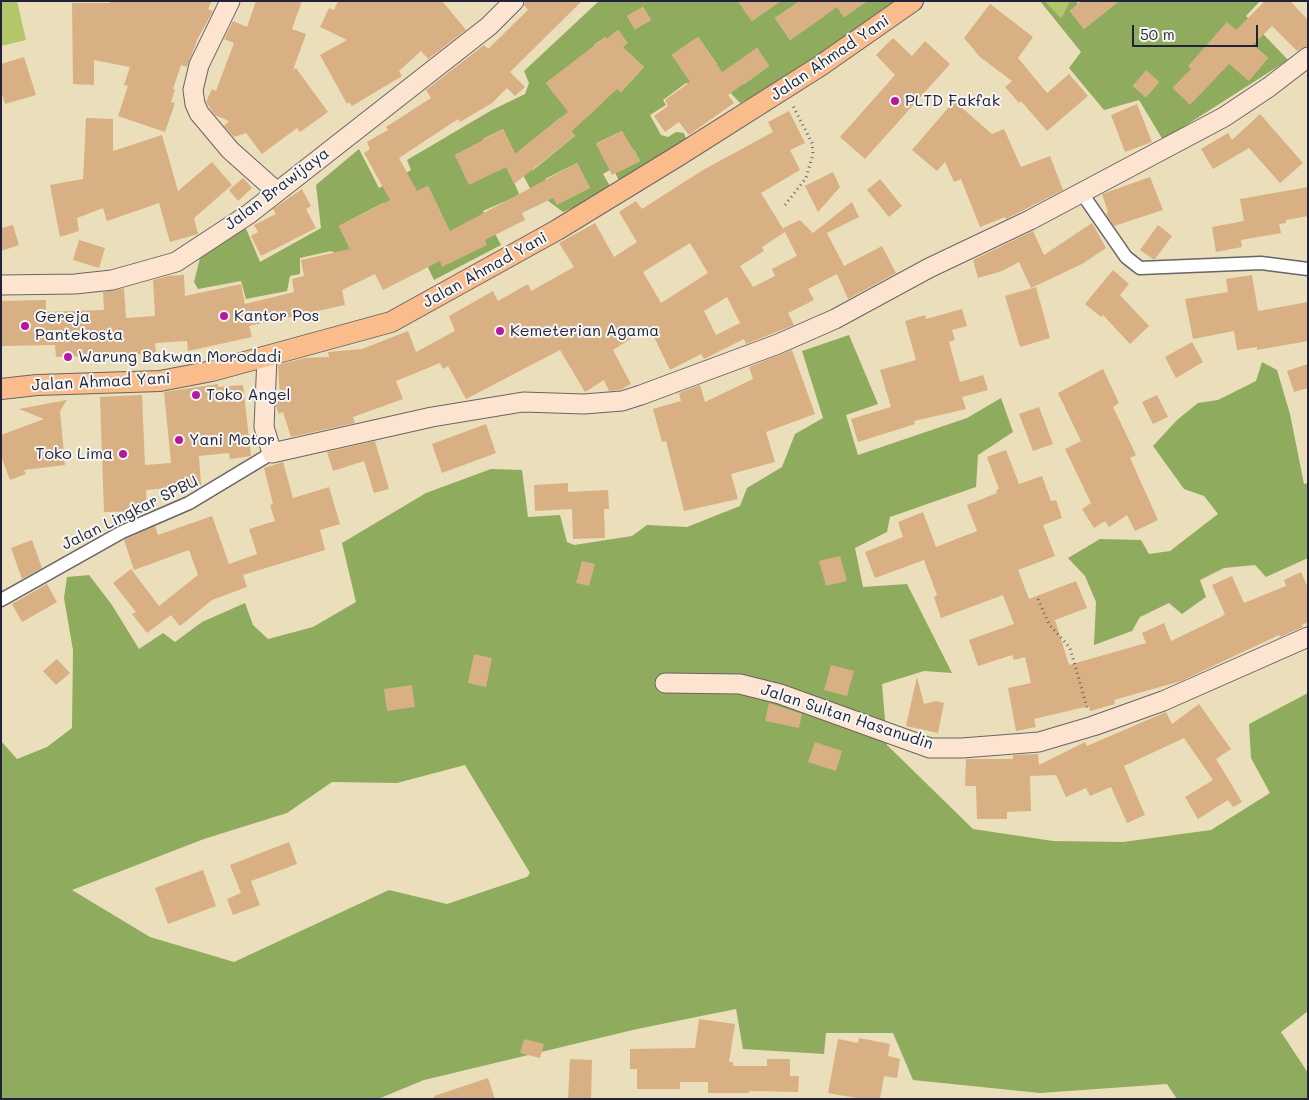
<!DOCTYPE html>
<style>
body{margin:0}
#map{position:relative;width:1309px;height:1100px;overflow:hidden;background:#ebdeba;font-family:Mali,sans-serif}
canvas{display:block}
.frame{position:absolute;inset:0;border:2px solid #22223b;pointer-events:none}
.scale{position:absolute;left:1132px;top:25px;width:126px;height:22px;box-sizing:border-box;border:2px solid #22223b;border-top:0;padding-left:6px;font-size:15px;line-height:18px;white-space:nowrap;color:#22223b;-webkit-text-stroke:4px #f6f6f2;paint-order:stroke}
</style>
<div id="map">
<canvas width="1309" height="1100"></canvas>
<div class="frame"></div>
<div class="scale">50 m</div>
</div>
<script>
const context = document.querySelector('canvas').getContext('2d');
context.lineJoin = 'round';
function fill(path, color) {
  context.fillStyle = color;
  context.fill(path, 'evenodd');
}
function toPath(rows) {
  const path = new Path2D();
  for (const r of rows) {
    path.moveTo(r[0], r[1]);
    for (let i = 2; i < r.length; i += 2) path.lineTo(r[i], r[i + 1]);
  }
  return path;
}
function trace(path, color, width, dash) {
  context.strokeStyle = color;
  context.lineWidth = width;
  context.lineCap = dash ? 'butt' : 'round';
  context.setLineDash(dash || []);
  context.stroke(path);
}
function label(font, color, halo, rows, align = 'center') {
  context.font = font + ' Mali,sans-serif';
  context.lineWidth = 4;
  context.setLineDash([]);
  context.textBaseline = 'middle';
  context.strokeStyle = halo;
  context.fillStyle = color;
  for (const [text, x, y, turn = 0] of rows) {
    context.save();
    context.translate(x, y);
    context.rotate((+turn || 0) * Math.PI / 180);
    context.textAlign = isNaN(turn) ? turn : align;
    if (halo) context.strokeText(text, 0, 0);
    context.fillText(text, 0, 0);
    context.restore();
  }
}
const green = toPath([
 [1,1,17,1,26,40,1,46],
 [1045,1,1070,1,1061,18]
]);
const forest = toPath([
 [599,1,738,1,752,21,776,4,774,1,800,1,775,18,790,40,824,16,814,1,833,1,844,17,867,1,900,1,758,94,740,103,711,72,692,84,686,83,663,100,666,105,650,115,661,135,668,137,676,132,684,133,687,142,640,168,604,193,563,212,535,191,520,198,517,196,483,211,501,245,434,280,415,240,404,235,362,258,343,256,331,251,300,258,300,274,290,276,287,291,246,299,241,281,198,289,194,282,200,258,245,226,260,262,321,228,316,185,359,149,379,188,411,170,407,160,492,110,525,94,529,83,524,71],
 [643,7,651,20,635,29,627,16],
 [618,30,627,43,619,50,609,37],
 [605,37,614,49,604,57,594,45],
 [698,37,717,64,691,82,672,55],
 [757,48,769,66,744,84,732,66],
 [629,53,644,67,621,92,605,78],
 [576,60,590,77,560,101,546,83],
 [589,86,603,102,587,117,573,101],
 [560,118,575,136,533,170,518,152],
 [503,129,518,160,498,171,483,139],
 [622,131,631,148,605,161,597,143],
 [479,143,493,172,469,184,455,155],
 [634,150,640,161,618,172,613,160],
 [577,163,590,188,557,204,545,179],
 [613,168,619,181,610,186,603,174],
 [523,175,531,190,520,196,513,180],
 [428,186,440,211,403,229,390,204],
 [383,203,398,233,353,255,339,226],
 [1040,1,1045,1,1061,18,1070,1,1076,1,1078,4,1070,11,1084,29,1115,4,1113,1,1260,1,1246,16,1288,60,1163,140,1139,100,1104,110,1069,68,1081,52],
 [1227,23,1268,58,1249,80],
 [1146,71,1159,82,1146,97,1133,86],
 [1187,73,1190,104,1173,88],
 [849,335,878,404,846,415,858,455,967,418,1001,398,1013,432,978,455,976,487,890,517,887,532,855,548,863,587,907,584,952,673,924,671,882,684,887,745,973,829,1053,841,1123,842,1211,830,1270,793,1251,758,1249,724,1308,693,1308,1011,1281,1032,1308,1073,1308,1099,1177,1099,1167,1084,1040,1093,913,1080,893,1033,826,1033,824,1054,743,1049,736,1009,637,1029,424,1080,378,1099,1,1099,1,741,17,759,47,747,72,728,73,650,64,598,67,577,89,575,112,605,139,649,163,633,175,642,202,622,245,603,253,625,268,639,313,627,356,602,342,543,426,493,491,469,522,470,528,517,560,515,567,542,574,545,632,536,647,525,687,527,740,506,747,488,782,467,795,434,823,418,802,351],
 [465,765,530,873,527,877,447,904,389,890,234,962,150,937,72,890,204,839,287,813,332,782,397,783],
 [1262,362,1277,370,1290,414,1304,484,1308,483,1308,558,1266,577,1255,565,1224,568,1200,580,1206,597,1182,614,1169,603,1140,617,1132,631,1094,645,1096,602,1085,576,1068,558,1100,539,1141,540,1149,554,1170,551,1218,514,1204,496,1184,489,1153,446,1177,420,1198,403,1218,400,1256,381]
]);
const building = toPath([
 [110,1,212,1,208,9,213,11,198,38,187,67,181,65,173,89,175,90,171,102,175,103,165,132,118,116,128,86,124,85,130,67,94,60,94,85,73,84,72,3,110,3],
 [256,1,302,1,292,29,306,34,293,70,296,68,328,112,300,132,297,128,262,154,246,133,234,137,224,126,229,121,215,115,206,102,212,89,216,91,234,43,224,39,233,21,247,27],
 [338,1,442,1,466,30,428,59,421,51,399,71,402,76,352,106,349,102,347,104,320,55,347,40,320,27,329,8,334,10],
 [525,1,582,1,510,72,525,87,515,96,507,88,492,103,460,122,458,119,399,158,417,191,428,186,450,231,577,163,590,188,557,205,553,198,522,213,525,220,485,240,487,245,442,267,440,261,383,290,375,274,342,290,345,305,249,326,252,337,188,351,187,341,155,343,156,353,84,358,84,356,56,357,55,345,1,346,1,301,46,300,46,312,104,310,103,292,124,288,126,318,155,316,153,280,168,276,184,275,185,296,241,284,245,304,294,292,292,279,304,276,301,260,350,249,339,226,390,200,364,153,370,149,367,142,388,130,386,127,431,98,426,90,484,45,488,49,528,10,524,5],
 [738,1,781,1,752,21],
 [800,1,867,1,844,17,837,7,790,40,775,18],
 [1081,1,1119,1,1084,29,1070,11],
 [1265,1,1290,1,1308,20,1308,46,1297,51,1272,26,1253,45,1268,58,1249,81,1229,64,1190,105,1173,88,1191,69,1188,66,1227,22,1236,30],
 [990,4,1033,37,1018,58,1047,93,1069,74,1088,96,1047,131,1021,101,1019,103,1005,87,1012,81,980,57,964,38],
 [643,7,651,20,635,29,627,16],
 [618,30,628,43,623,47,644,67,621,92,617,89,571,132,575,136,514,184,506,167,469,185,455,155,503,129,515,154,568,112,546,83,605,37,606,39],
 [698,37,722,72,757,48,769,66,728,95,734,103,689,135,679,122,665,132,654,116,668,106,665,100,690,82,672,55],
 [893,38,912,56,925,41,950,64,865,159,840,137,895,75,876,55],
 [24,57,36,95,5,104,1,91,1,64],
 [1146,70,1159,82,1146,97,1133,86],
 [954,101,992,134,1004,129,1021,167,1050,156,1063,190,1006,219,1005,217,980,227,961,179,954,182,945,162,937,171,912,150],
 [1137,104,1152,142,1125,152,1111,115],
 [789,111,805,143,790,150,800,170,761,193,785,232,762,247,764,251,740,266,753,287,775,276,772,269,797,256,783,228,800,220,813,233,852,202,859,217,827,233,844,266,882,246,896,273,848,299,837,274,808,289,814,300,788,313,794,325,746,344,744,339,704,359,701,354,670,370,649,327,613,350,631,384,620,390,609,391,604,380,585,392,560,350,466,399,448,366,443,369,440,363,396,381,403,399,353,417,355,423,291,437,283,412,279,414,276,406,276,398,280,397,278,365,305,358,329,357,328,352,362,349,408,331,416,352,455,331,449,316,493,291,498,301,528,284,531,291,574,267,559,243,595,223,614,257,637,242,619,212,636,201,642,209,703,170,773,132,768,122],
 [690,243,708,273,661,303,643,272],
 [727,297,740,323,716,335,704,311],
 [1260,114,1303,163,1280,183,1249,148,1213,169,1201,149,1228,133,1232,140],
 [86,118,113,119,113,151,162,135,178,191,212,162,232,185,194,218,198,234,170,242,159,203,107,221,103,208,77,218,79,231,60,237,50,185,83,179],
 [622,131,640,161,612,175,596,144],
 [833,172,840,187,818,212,805,186],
 [1150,177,1163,210,1114,226,1106,214,1108,212,1102,194],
 [243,178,252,188,238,201,229,190],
 [880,179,902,206,889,217,867,190],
 [1308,187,1308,216,1286,220,1286,223,1279,224,1281,233,1241,240,1242,247,1216,252,1212,227,1244,221,1240,199],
 [302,189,311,206,306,209,316,228,261,256,251,236,258,232,254,225,276,214,273,209],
 [1092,223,1106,248,1082,264,1031,288,1019,262,1002,271,978,278,973,260,1033,231,1044,255],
 [13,225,19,245,1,251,1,228],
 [1158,225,1172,236,1155,259,1153,259,1140,250],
 [79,240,105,248,99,268,73,260],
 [1113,270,1129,284,1120,295,1149,326,1130,344,1103,315,1101,317,1085,304],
 [1252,275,1258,311,1308,302,1308,341,1257,350,1257,347,1237,350,1234,331,1193,339,1185,299,1228,292,1226,279],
 [1036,287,1050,338,1020,347,1005,296],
 [962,309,967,326,952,330,955,340,949,342,960,382,983,375,988,390,962,397,966,409,914,421,915,424,858,442,851,419,891,407,880,370,916,360,905,321,925,315,926,319],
 [1192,342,1203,362,1176,378,1165,357],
 [792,350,815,414,766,432,775,462,731,474,738,499,684,511,666,441,662,442,653,409,681,401,679,393,700,385,705,402,753,379,749,367],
 [1308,364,1308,388,1294,392,1287,371],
 [1103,369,1119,403,1113,407,1136,455,1130,458,1158,520,1135,531,1127,515,1109,527,1105,521,1094,528,1082,509,1091,503,1065,449,1081,441,1058,393],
 [218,384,218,387,243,385,251,456,230,459,229,453,199,456,201,485,146,490,147,511,104,512,100,397,142,395,145,465,171,463,164,392],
 [1157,395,1168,417,1153,424,1142,402],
 [67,400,60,411,65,465,24,470,26,474,10,480,1,456,1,435,44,419,19,409],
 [1039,407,1053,444,1033,451,1019,414],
 [486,424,496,453,442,473,432,444],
 [375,441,389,489,374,493,364,461,333,471,327,452],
 [1006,450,1019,484,1042,476,1051,501,1056,500,1062,518,1043,525,1055,556,1018,570,1029,599,1076,581,1087,608,1055,620,1069,665,1146,643,1142,633,1164,623,1171,641,1221,617,1225,614,1212,585,1232,576,1244,603,1286,586,1284,580,1301,572,1308,588,1308,622,1302,625,1303,627,1280,637,1279,635,1181,681,1114,700,1115,704,1090,711,1089,706,1034,719,1036,727,1016,731,1008,688,1031,683,1025,657,1014,660,1012,655,978,666,969,640,1014,624,1003,595,941,618,934,597,937,595,924,560,875,578,865,552,903,537,898,522,923,512,936,547,977,531,967,505,997,493,996,490,999,489,987,457],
 [283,462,293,498,329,487,340,524,320,530,325,550,243,575,247,587,212,600,180,626,171,615,147,633,132,614,136,612,113,583,131,569,159,606,198,575,189,550,134,570,124,540,155,526,158,535,212,516,229,564,257,554,249,529,275,521,270,505,273,504,264,468],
 [568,483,568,492,608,490,609,509,604,509,605,538,573,539,572,509,535,511,534,485],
 [32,540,42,568,22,579,11,548],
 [840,556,847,581,826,586,819,561],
 [582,561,595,564,589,586,576,583],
 [47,584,57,602,22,622,12,604],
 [474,654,492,658,486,687,468,683],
 [57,659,70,673,56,685,43,671],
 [831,665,854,671,847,696,824,690],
 [917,677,924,704,936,701,944,703,938,733,906,726],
 [412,685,415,707,387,711,384,689],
 [769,703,802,714,799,728,765,721],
 [1199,704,1231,749,1216,759,1242,802,1233,807,1228,800,1198,819,1185,797,1213,780,1184,738,1124,766,1145,815,1127,823,1111,787,1090,796,1086,788,1066,797,1056,775,1030,776,1031,811,1007,812,1007,819,977,819,976,786,965,786,966,759,1013,759,1013,755,1038,754,1039,765,1085,742,1087,746,1166,712,1172,724],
 [815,742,842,751,836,771,808,762],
 [289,842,297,864,251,881,260,905,233,915,227,899,241,893,230,865],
 [203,870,216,906,168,924,155,888],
 [699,1019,735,1024,729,1062,733,1062,733,1066,767,1066,767,1059,790,1059,790,1076,799,1076,798,1092,749,1091,749,1093,708,1093,708,1082,680,1082,680,1089,637,1089,637,1069,630,1069,630,1049,695,1048],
 [859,1038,890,1044,888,1056,900,1059,897,1078,884,1076,880,1099,862,1099,828,1093,838,1039,858,1043],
 [524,1039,544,1044,540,1058,520,1053],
 [570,1059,592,1060,591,1099,568,1099],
 [488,1078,495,1099,434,1099,434,1096]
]);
const path = toPath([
 [785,205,806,178,813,154,812,143,792,104],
 [1038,599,1049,624,1070,648,1088,711]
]);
const street = toPath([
 [1081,192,1126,257,1140,268,1261,263,1308,269],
 [1,600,122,532,189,503,272,453]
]);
const secondary = toPath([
 [230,1,199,65,193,90,195,104,199,113,230,150,276,191],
 [1,285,75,284,112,280,176,262,249,214,489,26,514,1],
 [267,357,264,427,272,453,432,417,523,402,584,404,622,401,641,395,778,344,835,319,929,268,1030,220,1224,117,1269,87,1308,57],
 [665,683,740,684,780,694,930,748,962,748,1039,742,1093,726,1163,701,1308,637]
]);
const primary = toPath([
 [1,389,37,385,160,381,212,371,391,322,557,230,678,156,820,66,913,1]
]);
const markers = [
 [895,101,5,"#b5179e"],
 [224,316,5,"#b5179e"],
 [25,326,5,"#b5179e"],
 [500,331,5,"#b5179e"],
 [68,357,5,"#b5179e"],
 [196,395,5,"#b5179e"],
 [179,440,5,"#b5179e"],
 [123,454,5,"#b5179e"]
];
const streetNames = [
 ["Jalan Ahmad Yani",830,58,-34],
 ["Jalan Brawijaya",277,189,-37],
 ["Jalan Ahmad Yani",485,270,-29],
 ["Jalan Ahmad Yani",101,382,-3],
 ["Jalan Lingkar SPBU",130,513,-26],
 ["Jalan Sultan Hasanudin",847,717,18]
];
const poiNames = [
 ["PLTD Fakfak",905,101],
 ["Kantor Pos",234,316],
 ["Gereja",35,317],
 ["Pantekosta",35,335],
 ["Kemeterian Agama",510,331],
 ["Warung Bakwan Morodadi",78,357],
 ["Toko Angel",206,395],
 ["Yani Motor",189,440],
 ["Toko Lima",113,454,"right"]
];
fill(green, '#b4c669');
fill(forest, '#8fab5d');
fill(building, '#d8b083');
trace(street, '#686467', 15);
trace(secondary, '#686467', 21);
trace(primary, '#686467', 22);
trace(path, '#686467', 3, [1, 4]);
trace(street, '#fff', 12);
trace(secondary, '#fde4d0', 19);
trace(primary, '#f9bc8a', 20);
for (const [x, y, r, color] of markers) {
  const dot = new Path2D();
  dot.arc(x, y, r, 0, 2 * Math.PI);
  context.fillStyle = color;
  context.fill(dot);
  trace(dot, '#f6f6f2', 2);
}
label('16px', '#22223b', '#f6f6f2', streetNames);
label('16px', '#22223b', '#f6f6f2', poiNames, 'left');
</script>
